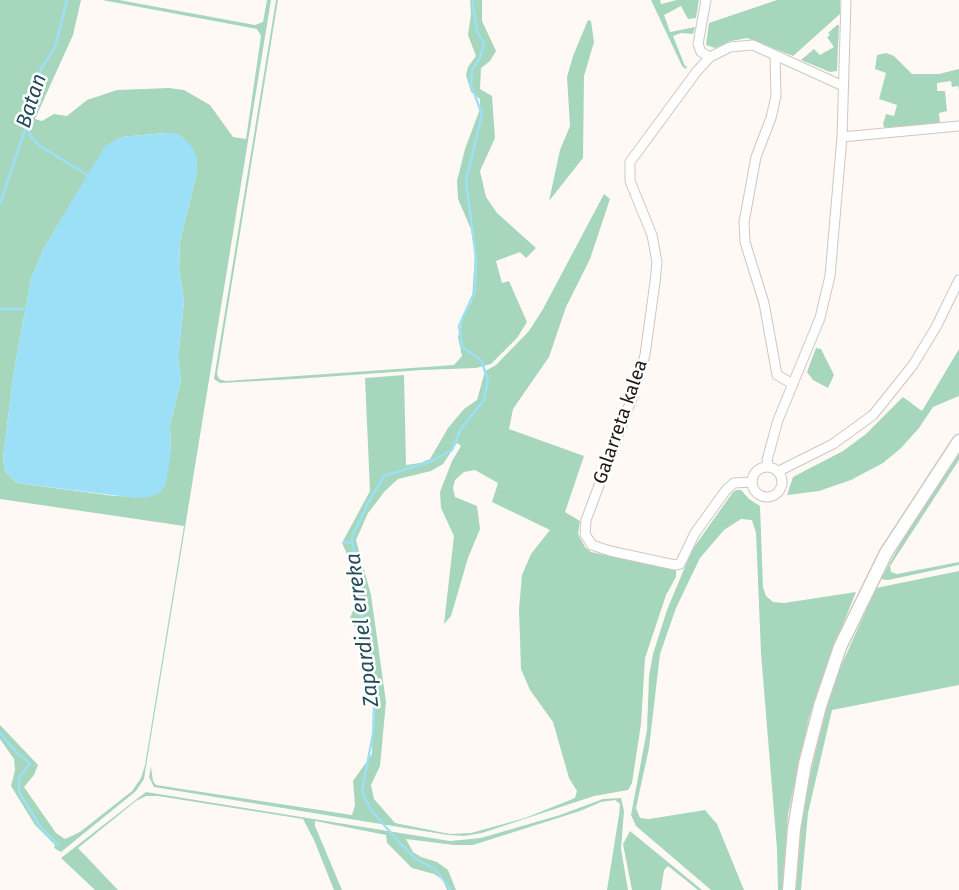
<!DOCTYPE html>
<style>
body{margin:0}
canvas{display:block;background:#fff9f6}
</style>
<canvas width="959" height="890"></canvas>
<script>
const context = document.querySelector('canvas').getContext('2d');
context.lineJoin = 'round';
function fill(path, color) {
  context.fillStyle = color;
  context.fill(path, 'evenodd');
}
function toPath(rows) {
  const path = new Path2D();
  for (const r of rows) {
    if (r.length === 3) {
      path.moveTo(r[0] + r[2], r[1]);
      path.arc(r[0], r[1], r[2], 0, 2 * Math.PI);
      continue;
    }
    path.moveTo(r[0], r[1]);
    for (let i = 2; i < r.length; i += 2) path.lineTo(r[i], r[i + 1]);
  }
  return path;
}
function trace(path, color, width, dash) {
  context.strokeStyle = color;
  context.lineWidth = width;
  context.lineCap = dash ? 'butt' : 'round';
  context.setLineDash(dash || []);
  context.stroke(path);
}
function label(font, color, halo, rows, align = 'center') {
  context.font = font + ' "Fira Sans",sans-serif';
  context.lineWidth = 5;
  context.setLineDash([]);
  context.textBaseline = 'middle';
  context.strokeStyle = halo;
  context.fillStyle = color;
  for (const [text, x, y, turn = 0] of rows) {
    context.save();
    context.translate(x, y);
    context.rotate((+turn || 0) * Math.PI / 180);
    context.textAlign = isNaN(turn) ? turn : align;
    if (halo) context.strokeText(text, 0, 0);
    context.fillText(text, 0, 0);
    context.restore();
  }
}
const green = toPath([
 [0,0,81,0,73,35,35,119,42,121,54,114,67,116,87,100,117,90,169,88,184,90,210,105,233,137,246,139,261,36,257,29,102,0,119,0,255,25,263,22,267,0,271,0,144,779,136,791,61,852,54,848,55,845,35,825,11,786,15,770,14,759,0,739,0,725,38,765,34,775,24,787,56,833,65,839,80,832,132,791,141,778,145,765,184,526,0,499],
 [165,133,197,173,180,241,179,270,184,301,178,358,181,381,170,425,171,451,149,497,115,496,17,483,5,471,3,458,14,371,31,279,44,248,106,146,121,137],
 [276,0,278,0,217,374,219,379,226,381,454,365,462,356,458,337,463,318,472,301,475,252,471,229,458,199,457,181,465,149,480,109,480,99,471,92,466,75,468,67,476,56,468,35,471,14,470,0,482,0,482,21,496,51,490,61,481,68,480,89,492,96,495,138,480,171,486,197,497,213,536,248,526,258,520,252,496,261,502,283,509,281,527,322,517,338,491,364,476,368,422,370,295,379,220,383,214,379],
 [651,0,660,0,661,4,677,0,699,0,696,18,688,19,681,6,664,15,670,32,695,27,693,34,681,33,673,36,685,66,687,66,686,69,682,66],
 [777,0,840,0,840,14,793,56,747,38,731,41,715,48,706,45,709,23],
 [588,20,591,21,594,42,584,76,583,158,549,201,560,150,570,126,567,77,573,56],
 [837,25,839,25,837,71,830,72,801,60,814,49,820,55,834,47,827,37,830,35,828,33],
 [886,53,894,56,912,74,939,74,959,69,959,90,958,86,952,87,951,81,937,83,937,91,945,91,947,111,939,113,940,123,885,129,883,124,886,114,894,116,897,105,879,99,886,73,875,69,877,55],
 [604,194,610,199,590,259,566,307,549,357,513,409,509,429,584,456,565,512,580,521,578,534,585,547,591,552,676,570,676,577,666,595,645,658,641,724,632,783,628,790,594,796,482,833,464,836,448,835,154,787,149,777,151,767,153,781,156,785,352,815,355,805,353,781,372,754,373,700,364,644,350,618,358,599,356,574,342,543,370,491,365,378,404,375,406,465,420,463,430,459,448,428,464,409,477,400,485,371,496,365,529,331,543,309],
 [457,443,461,446,452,461,440,492,441,508,454,536,444,624,451,616,468,558,480,529,477,506,455,497,453,488,455,480,464,472,475,470,498,483,492,502,550,530,531,554,522,575,519,609,521,669,530,690,553,722,569,778,577,791,575,798,525,818,471,833,450,834,395,823,374,799,371,785,380,766,386,702,371,595,356,540,368,513,385,491,398,479,431,471,443,464],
 [816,348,821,349,834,375,828,388,813,380,807,372],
 [959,349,959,396,933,407,919,428,901,448,883,463,851,480,819,491,787,495,793,477,843,451,866,434,903,397,922,411],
 [959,454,959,460,890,566,891,572,897,574,959,562,959,565,888,580,881,579,911,525],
 [737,490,741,490,749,499,760,506,763,587,766,596,773,602,784,603,856,592,827,664,809,717,788,814,782,890,778,890,777,849,761,653,756,533,752,520,741,519,724,530,700,558,676,608,660,654,649,748,636,808,640,818,649,819,705,810,717,824,744,890,711,890,636,826,631,815,647,730,649,676,653,654,667,610,692,550,733,492],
 [959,571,959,685,832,710,808,813,801,890,796,890,803,807,824,716,838,673,876,588],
 [146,792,450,841,481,838,560,815,603,799,621,798,624,811,621,849,628,890,607,890,619,815,620,804,615,800,601,802,580,811,473,845,454,845,406,839,413,852,421,857,437,862,448,870,456,890,447,890,443,880,434,874,412,868,387,843,386,835,315,821,315,826,342,890,334,890,314,840,303,819,158,796,146,796,136,801,78,848,118,890,95,890,61,858],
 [630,831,663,858,702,890,698,890,668,866,664,870,661,890,632,890,623,844]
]);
const water = toPath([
 [165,133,175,133,184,138,192,147,197,158,197,173,180,241,179,270,184,301,178,358,181,381,170,425,171,451,166,484,160,493,149,497,136,498,17,483,5,471,3,458,14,371,31,279,44,248,105,146,121,137]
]);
const stream = toPath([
 [27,127,32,138,40,146,89,176],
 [0,204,27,124,41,69,55,47,67,0],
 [0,309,28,309],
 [344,542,353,543],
 [0,733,17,753,30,763,19,778,19,792,41,828,59,845],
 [451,890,435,869,416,859,399,842,371,810,362,791,373,734,375,694,363,624,352,537,367,505,384,476,432,461,452,450,461,429,484,400,488,380,481,360,462,347,459,326,475,291,476,258,466,181,482,114,471,85,472,70,480,58,484,43,477,32,472,0]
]);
const minor = toPath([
 [706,0,698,44,701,52,710,57],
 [775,55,776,96,771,118,756,157,744,222,745,242,764,303,777,375,793,384],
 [842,137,959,126],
 [768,466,767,460,778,420,820,318,830,276,842,137,846,0],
 [767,482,15],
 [779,471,833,444,873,415,913,365,936,327,959,280],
 [752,482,734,483,726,490,695,533,680,564,675,565,610,551,592,545,585,534,586,520,632,398,645,355,655,282,657,262,652,235,630,181,630,162,697,71,710,57,730,47,753,45,843,86]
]);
const major = toPath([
 [789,890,794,829,805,764,820,706,840,647,886,553,959,441]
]);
const streetNames = [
 ["Galarreta kalea",621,422,-71]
];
const waterNames = [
 ["Batan",32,101,-72],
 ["Zapardiel erreka",363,630,-97]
];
fill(green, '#a6d6bc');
fill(water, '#9ce0f7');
trace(stream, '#9ce0f7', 2.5);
trace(minor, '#cfc7c1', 11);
trace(major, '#cfc7c1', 15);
trace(minor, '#fff', 9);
trace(major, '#fff', 12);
label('19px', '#1c1917', '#fff', streetNames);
label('italic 21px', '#244c59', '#fff', waterNames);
</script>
